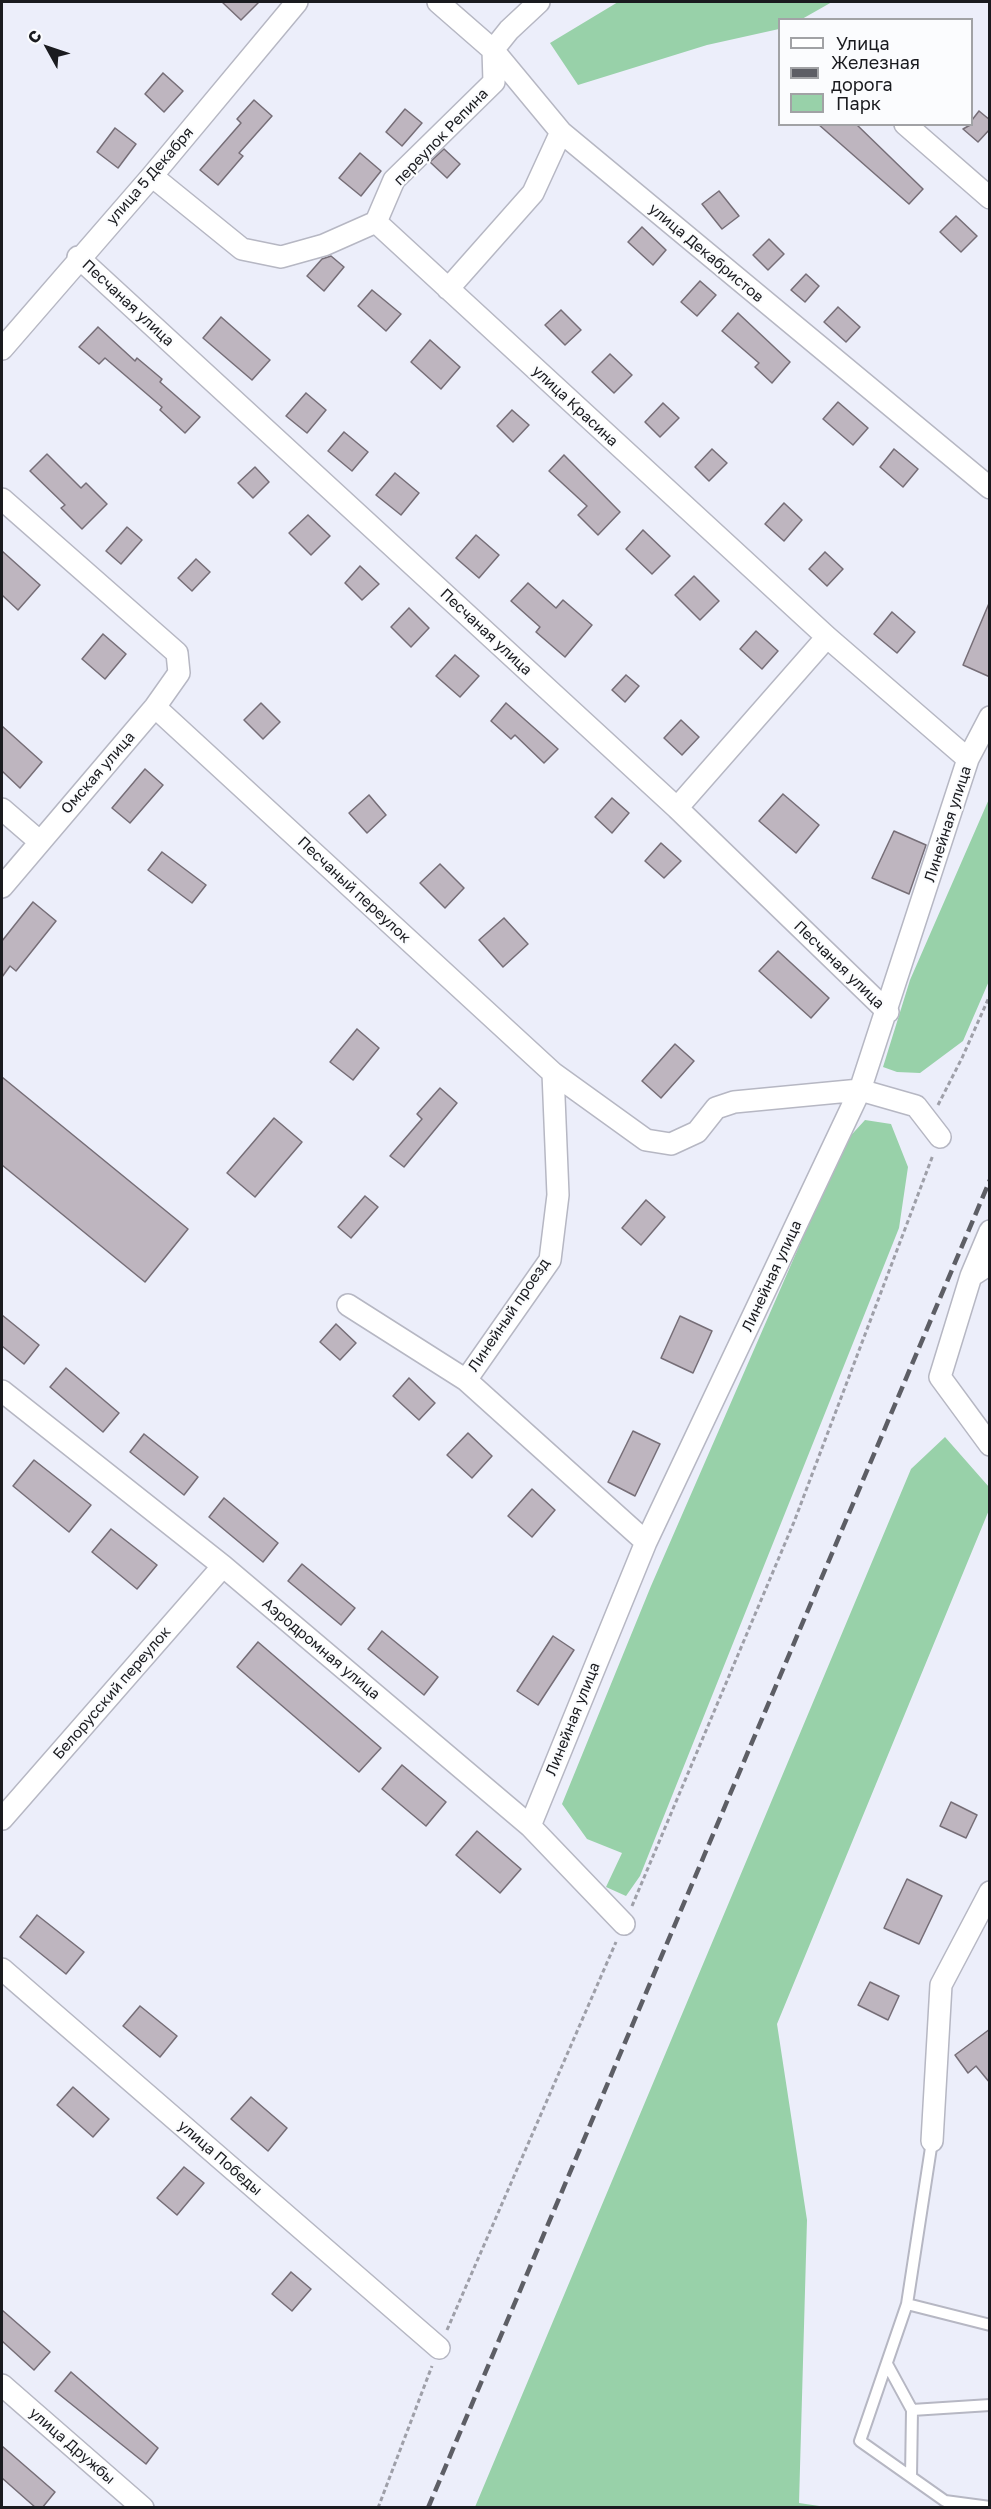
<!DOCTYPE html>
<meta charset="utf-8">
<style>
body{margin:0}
#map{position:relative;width:991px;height:2509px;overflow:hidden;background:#eceefa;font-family:"Golos Text",sans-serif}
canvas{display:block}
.frame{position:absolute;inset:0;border:3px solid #1a1b1f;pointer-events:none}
.legend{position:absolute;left:778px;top:18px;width:195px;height:108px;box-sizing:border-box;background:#fbfcfe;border:2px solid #a1a2a5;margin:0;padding:8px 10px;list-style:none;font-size:18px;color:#1a1b1f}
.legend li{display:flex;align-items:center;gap:12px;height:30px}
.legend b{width:30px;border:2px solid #a1a2a5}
.north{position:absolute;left:18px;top:18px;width:60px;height:60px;-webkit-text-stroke:4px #fbfcfe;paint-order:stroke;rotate:310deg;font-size:16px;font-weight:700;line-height:24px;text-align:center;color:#1a1b1f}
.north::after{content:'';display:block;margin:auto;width:21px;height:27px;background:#1a1b1f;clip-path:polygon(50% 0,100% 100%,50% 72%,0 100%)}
</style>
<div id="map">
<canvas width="991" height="2509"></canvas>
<div class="frame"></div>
<ul class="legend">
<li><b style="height:8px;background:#fff"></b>Улица</li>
<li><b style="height:8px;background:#5d5e65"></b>Железная дорога</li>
<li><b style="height:16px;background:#98d1a9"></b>Парк</li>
</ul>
<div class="north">С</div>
</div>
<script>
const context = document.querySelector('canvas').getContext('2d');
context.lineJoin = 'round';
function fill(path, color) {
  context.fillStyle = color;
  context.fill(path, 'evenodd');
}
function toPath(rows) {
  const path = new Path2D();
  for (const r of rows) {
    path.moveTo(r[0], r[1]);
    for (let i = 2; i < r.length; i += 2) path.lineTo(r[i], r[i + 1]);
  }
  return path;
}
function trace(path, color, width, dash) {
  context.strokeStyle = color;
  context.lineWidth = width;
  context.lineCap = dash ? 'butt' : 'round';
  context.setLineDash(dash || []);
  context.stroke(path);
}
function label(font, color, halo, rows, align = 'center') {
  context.font = font + ' "Golos Text",sans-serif';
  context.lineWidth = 4.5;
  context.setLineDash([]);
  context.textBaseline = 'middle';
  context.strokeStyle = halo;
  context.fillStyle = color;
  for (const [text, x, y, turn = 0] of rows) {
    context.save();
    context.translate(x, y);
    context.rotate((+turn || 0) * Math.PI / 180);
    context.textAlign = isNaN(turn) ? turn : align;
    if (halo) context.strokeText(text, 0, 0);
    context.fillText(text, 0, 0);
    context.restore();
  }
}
const green = toPath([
 [618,2,832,2,802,19,780,20,779,29,707,45,578,85,550,43],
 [989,799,989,981,963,1041,920,1073,897,1072,883,1067,910,980],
 [865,1120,891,1124,908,1167,899,1228,640,1876,626,1896,606,1887,622,1853,587,1839,562,1804,651,1586,844,1143],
 [945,1437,989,1487,989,1510,777,2024,807,2220,799,2503,826,2507,475,2507,911,1469]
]);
const building = toPath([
 [222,2,259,2,241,20,222,2],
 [163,73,183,91,164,112,145,94,163,73],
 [254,100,272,116,239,153,243,156,218,185,200,170,241,123,237,119,254,100],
 [405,109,422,123,402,146,386,132,405,109],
 [979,111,990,120,990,129,978,142,963,129,972,124,972,120,979,111],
 [818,124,856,124,923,189,909,204,818,124],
 [115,128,136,144,118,168,97,152,115,128],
 [444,149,460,164,447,178,430,162,444,149],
 [360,153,381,171,361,196,339,178,360,153],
 [719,191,739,216,722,229,702,204,719,191],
 [956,216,977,236,961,252,940,232,956,216],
 [642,227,666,250,653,265,628,242,642,227],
 [769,239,784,254,768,270,753,255,769,239],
 [331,256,344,267,324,291,307,276,322,259,331,256],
 [806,274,819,286,805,302,791,290,806,274],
 [700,281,716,295,697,316,681,302,700,281],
 [372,290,401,314,386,331,358,306,372,290],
 [838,307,860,327,846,342,824,322,838,307],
 [561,310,581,330,565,345,545,325,561,310],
 [738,313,790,362,772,383,755,367,759,363,722,331,738,313],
 [221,317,270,360,252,380,203,338,221,317],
 [98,327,135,361,137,358,162,379,160,382,200,417,185,433,160,410,162,407,105,358,99,364,79,347,98,327],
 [430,340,460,367,441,389,411,362,430,340],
 [610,354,632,375,614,393,592,372,610,354],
 [306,393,326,410,307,433,286,416,306,393],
 [838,402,868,428,853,445,823,419,838,402],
 [663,403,679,418,660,437,645,422,663,403],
 [512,410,529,425,513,442,497,426,512,410],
 [344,432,368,452,352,471,328,451,344,432],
 [712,449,727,463,709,481,695,467,712,449],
 [894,449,918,469,903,487,880,467,894,449],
 [47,454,81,488,86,483,107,504,82,529,61,508,65,505,30,471,47,454],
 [564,455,620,512,598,535,578,515,587,506,549,471,564,455],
 [255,467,269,482,253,498,238,483,255,467],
 [395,473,419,493,401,515,376,495,395,473],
 [784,503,802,520,784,541,765,524,784,503],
 [308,515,330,536,311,555,289,533,308,515],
 [127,527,142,540,121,564,106,551,127,527],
 [643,530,670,556,652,574,626,549,643,530],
 [476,535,499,555,479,578,456,558,476,535],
 [2,551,40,585,18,610,2,595,2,551],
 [825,552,843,569,827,586,809,569,825,552],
 [196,559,210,572,192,591,178,578,196,559],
 [360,566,379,584,362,600,345,583,360,566],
 [694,576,719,601,700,620,675,595,694,576],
 [528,583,556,608,563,600,592,625,565,657,536,632,540,627,511,601,528,583],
 [990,601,990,677,963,665,990,601],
 [409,608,429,628,411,647,391,627,409,608],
 [892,612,915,632,897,653,874,634,892,612],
 [756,631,778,651,762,669,740,649,756,631],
 [103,634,126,654,105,679,82,659,103,634],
 [455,655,479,676,460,697,436,676,455,655],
 [626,675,639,686,625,702,612,690,626,675],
 [261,703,280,722,263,739,244,720,261,703],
 [506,703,558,749,544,763,515,735,511,739,491,721,506,703],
 [681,720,699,737,682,755,664,738,681,720],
 [2,726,42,762,20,788,2,771,2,726],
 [145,769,163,785,130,823,112,808,145,769],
 [783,794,819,825,796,853,759,821,783,794],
 [369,795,386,815,367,833,349,813,369,795],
 [612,798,629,813,612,833,595,817,612,798],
 [894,831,926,845,909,894,872,878,894,831],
 [661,843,681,861,664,878,645,861,661,843],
 [162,852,206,885,192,903,148,870,162,852],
 [440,864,464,888,445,908,420,883,440,864],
 [33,902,56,921,16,971,10,966,2,977,2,941,33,902],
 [504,918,528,944,503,967,479,940,504,918],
 [778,951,829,998,811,1018,759,971,778,951],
 [357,1029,379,1048,353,1080,330,1062,357,1029],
 [675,1044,694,1061,661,1098,642,1081,675,1044],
 [2,1077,188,1229,145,1282,2,1165,2,1077],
 [440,1088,457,1103,404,1167,390,1156,422,1119,417,1114,440,1088],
 [274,1118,302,1142,255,1197,227,1173,274,1118],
 [365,1196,378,1207,351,1238,338,1227,365,1196],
 [646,1200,665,1217,641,1245,622,1228,646,1200],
 [2,1315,39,1345,24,1364,2,1346,2,1315],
 [680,1316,712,1331,693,1373,661,1358,680,1316],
 [336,1324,356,1343,340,1360,320,1342,336,1324],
 [66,1368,119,1413,103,1432,50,1387,66,1368],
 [409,1378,435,1403,419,1420,393,1396,409,1378],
 [633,1431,660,1444,635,1496,608,1482,633,1431],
 [468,1433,492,1456,472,1478,447,1455,468,1433],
 [144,1434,198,1477,184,1495,130,1452,144,1434],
 [34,1460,91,1505,69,1532,13,1486,34,1460],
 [532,1489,555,1510,532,1537,508,1516,532,1489],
 [224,1498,278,1543,263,1562,209,1517,224,1498],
 [111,1529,157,1565,137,1589,92,1552,111,1529],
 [302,1564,355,1608,341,1625,288,1581,302,1564],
 [382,1631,438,1677,424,1695,368,1649,382,1631],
 [553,1636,574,1650,538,1705,517,1691,553,1636],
 [258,1642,381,1748,359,1772,237,1667,258,1642],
 [402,1765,446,1802,426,1826,382,1789,402,1765],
 [951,1802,977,1815,966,1838,940,1826,951,1802],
 [477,1831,521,1869,500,1893,456,1855,477,1831],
 [907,1879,942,1896,919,1944,884,1928,907,1879],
 [37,1915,84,1952,66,1974,20,1937,37,1915],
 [870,1982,899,1996,888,2020,858,2005,870,1982],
 [140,2006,177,2036,160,2057,123,2026,140,2006],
 [990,2029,990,2083,976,2066,968,2073,955,2055,990,2029],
 [73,2087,109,2119,93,2137,57,2105,73,2087],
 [251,2097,287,2128,268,2151,231,2119,251,2097],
 [184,2167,204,2183,177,2215,157,2198,184,2167],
 [291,2272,311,2289,292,2311,272,2294,291,2272],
 [2,2310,50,2352,34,2370,2,2341,2,2310],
 [71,2372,158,2448,146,2464,55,2391,71,2372],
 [2,2446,55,2492,42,2508,36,2508,2,2478,2,2446]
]);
const path = toPath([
 [938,1105,962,1058,990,995],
 [632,1906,794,1522,933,1155],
 [447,2330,616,1942],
 [378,2508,432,2366]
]);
const service = toPath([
 [932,2141,907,2304,990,2325],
 [907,2304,860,2441,945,2501,990,2507],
 [887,2364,912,2410,911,2477],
 [912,2410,990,2405]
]);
const minor = toPath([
 [438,2,493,50,561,132,990,488],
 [905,124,990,198],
 [152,176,242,249,281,257,324,245,376,222,827,637,968,759],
 [376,222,394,180,494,82,493,50,509,30,539,2],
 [78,257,677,808,888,1012],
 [448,289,533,193,561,132],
 [2,349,152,176,297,2],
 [2,499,177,653,179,673,155,707,2,887],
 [155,707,553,1073],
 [677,808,827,637],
 [2,809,39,841],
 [990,1264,971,1276,940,1377,990,1445],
 [971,1276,990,1231],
 [348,1305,466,1380,646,1542],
 [466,1380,550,1260,558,1195,553,1073,646,1140,671,1144,697,1132,716,1108,734,1102,860,1090,916,1106,940,1137],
 [2,1391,223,1566,530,1826,624,1924],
 [2,1819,223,1566],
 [530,1826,646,1542,860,1090,968,759,990,717],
 [2,1969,439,2348],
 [932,2141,941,1985,990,1892],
 [2,2385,143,2508]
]);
const rail = toPath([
 [428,2508,990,1180]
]);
const streetNames = [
 ["переулок Репина",441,137,-46],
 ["улица 5 Декабря",150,176,-49],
 ["улица Декабристов",706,253,40],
 ["Песчаная улица",128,303,43],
 ["улица Красина",575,406,43],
 ["Песчаная улица",486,632,43],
 ["Омская улица",98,773,-49],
 ["Линейная улица",948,824,-72],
 ["Песчаный переулок",354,890,43],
 ["Песчаная улица",839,965,44],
 ["Линейная улица",772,1276,-65],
 ["Линейный проезд",509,1315,-56],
 ["Аэродромная улица",321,1649,40],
 ["Белорусский переулок",112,1693,-49],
 ["Линейная улица",573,1719,-68],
 ["улица Победы",220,2158,41],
 ["улица Дружбы",72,2446,41]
];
fill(green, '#98d1a9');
fill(building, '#beb5bf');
trace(building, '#766e77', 1.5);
trace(service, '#b6b7c3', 14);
trace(minor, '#b6b7c3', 24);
trace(path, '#9e9fa8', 3, [4.5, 3]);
trace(service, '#fff', 10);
trace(minor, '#fff', 21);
trace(rail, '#5d5e65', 4.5, [12, 6]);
label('15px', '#1a1b1f', '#fbfcfe', streetNames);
</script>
